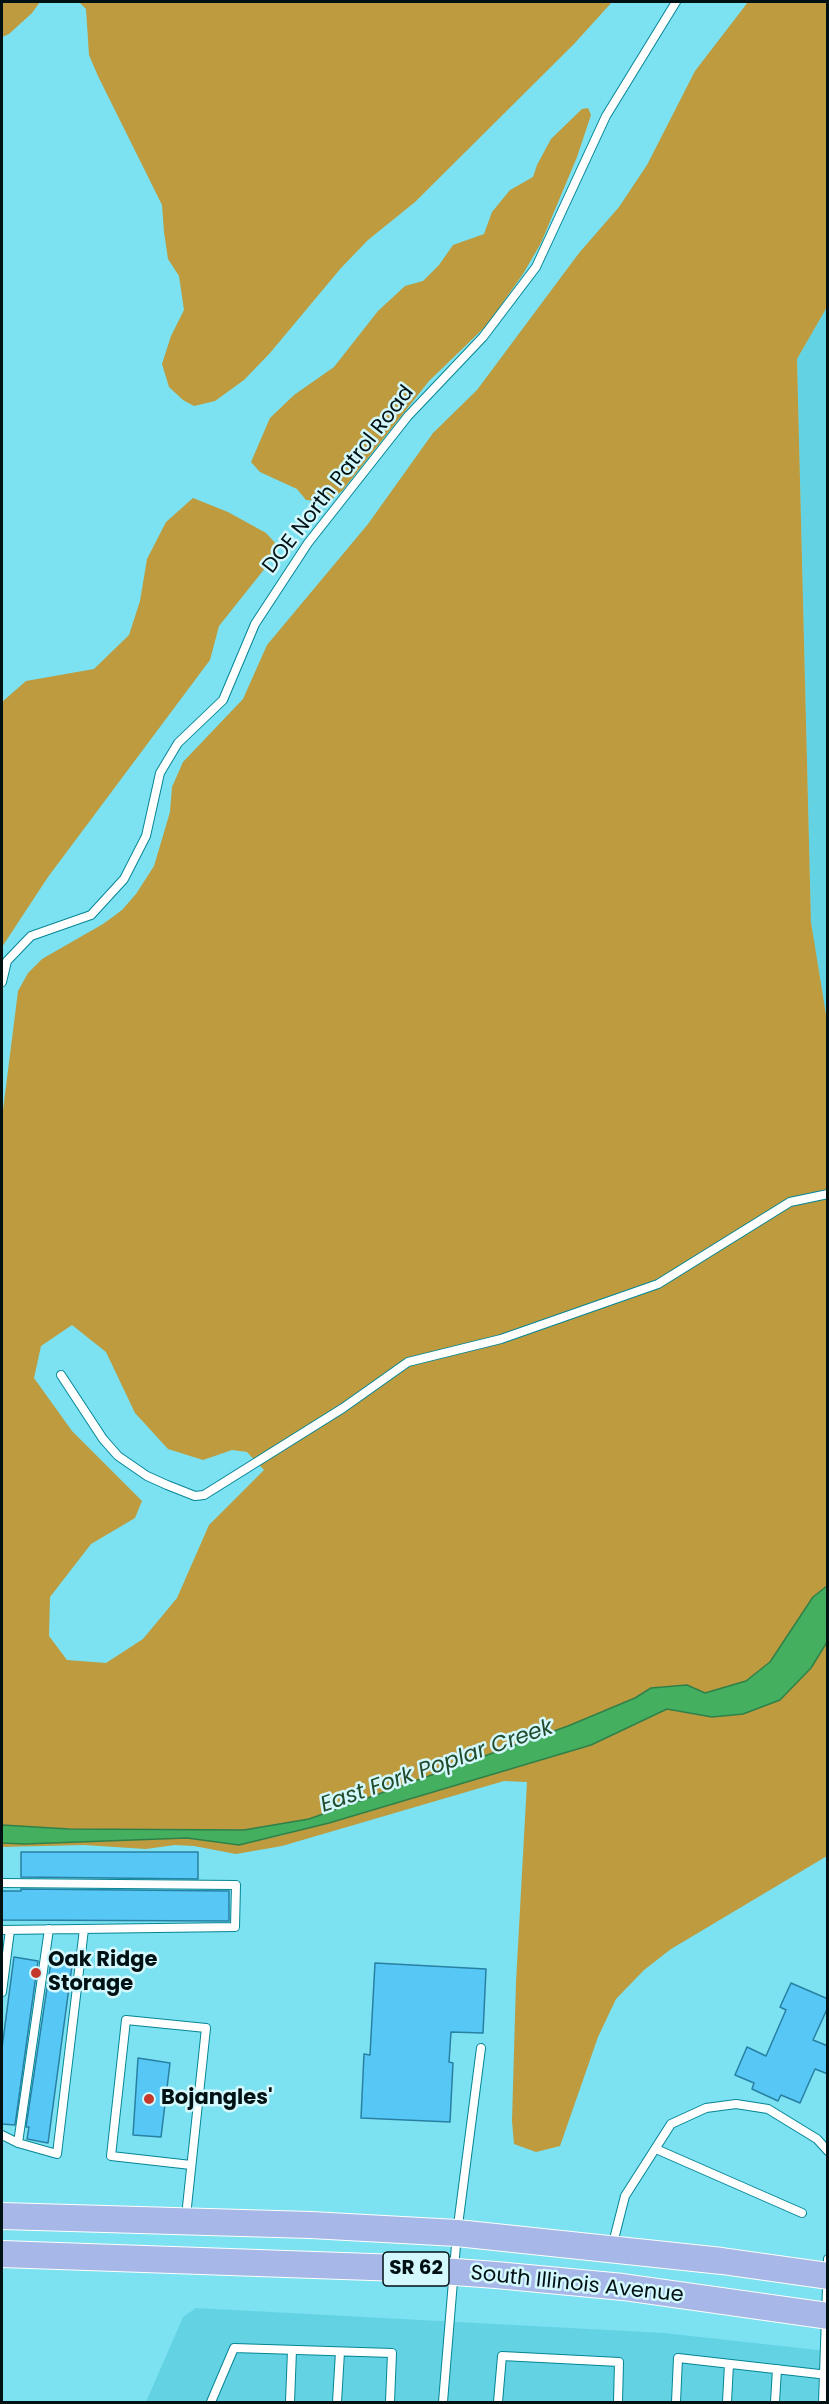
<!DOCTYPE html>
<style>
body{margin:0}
#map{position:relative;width:829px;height:2404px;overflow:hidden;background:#7ce1f1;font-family:Poppins,sans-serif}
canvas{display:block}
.frame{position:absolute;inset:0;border:3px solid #001114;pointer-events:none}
</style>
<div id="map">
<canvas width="829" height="2404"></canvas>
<div class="frame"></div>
</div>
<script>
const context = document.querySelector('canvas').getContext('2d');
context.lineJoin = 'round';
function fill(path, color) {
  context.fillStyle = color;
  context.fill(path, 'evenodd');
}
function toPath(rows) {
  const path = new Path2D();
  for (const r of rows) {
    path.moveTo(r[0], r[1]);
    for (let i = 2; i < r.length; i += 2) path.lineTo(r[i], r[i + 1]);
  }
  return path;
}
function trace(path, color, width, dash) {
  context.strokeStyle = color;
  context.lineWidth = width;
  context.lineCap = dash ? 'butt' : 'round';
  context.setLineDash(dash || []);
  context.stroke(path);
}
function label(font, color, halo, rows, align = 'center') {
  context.font = font + ' Poppins,sans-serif';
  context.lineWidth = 5;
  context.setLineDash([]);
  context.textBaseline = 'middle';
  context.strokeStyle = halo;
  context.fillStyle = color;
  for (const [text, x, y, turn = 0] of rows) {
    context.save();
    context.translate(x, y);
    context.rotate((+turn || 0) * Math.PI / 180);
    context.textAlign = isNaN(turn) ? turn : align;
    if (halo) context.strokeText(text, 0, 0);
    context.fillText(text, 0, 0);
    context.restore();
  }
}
const built = toPath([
 [827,307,827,1027,811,922,797,359],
 [196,2308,664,2333,827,2351,827,2402,146,2402,183,2317]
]);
const green = toPath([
 [2,2,40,2,32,13,9,34,2,37],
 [79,2,612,2,574,44,415,202,368,240,341,268,270,353,244,380,215,401,194,406,183,400,169,387,162,364,171,336,184,310,179,276,168,259,164,232,162,205,98,76,89,55,86,9],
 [748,2,827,2,827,307,797,359,811,922,828,1027,827,1586,813,1597,770,1662,746,1681,705,1693,687,1685,651,1688,635,1698,568,1726,309,1819,244,1830,69,1829,2,1825,2,1118,18,991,28,973,42,959,103,924,122,910,136,894,154,866,170,812,172,787,183,762,243,699,267,645,368,524,433,433,477,390,579,253,619,207,647,165,695,71],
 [72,1325,106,1352,135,1413,168,1449,203,1460,232,1450,247,1452,264,1470,209,1525,177,1598,143,1639,106,1663,67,1660,49,1636,50,1597,91,1544,135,1518,142,1501,72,1431,34,1378,41,1346],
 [588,108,591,115,577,157,541,243,523,274,487,325,429,381,342,491,328,502,306,500,297,489,260,472,251,462,270,418,294,395,334,367,378,311,405,286,423,281,439,265,453,245,484,234,492,212,510,190,533,177,537,165,551,139,582,109],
 [193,498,228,512,266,533,278,546,266,567,219,626,210,660,48,877,2,947,2,702,26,681,94,669,129,635,140,601,147,559,166,522],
 [827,1642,827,1856,671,1949,644,1970,616,1999,598,2037,560,2146,536,2152,514,2144,512,2121,516,1982,527,1782,504,1781,282,1846,236,1854,194,1846,175,1845,146,1849,84,1845,2,1847,2,1843,24,1844,187,1838,238,1845,283,1835,591,1745,667,1709,689,1712,811,1668]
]);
const water = toPath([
 [827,1586,827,1642,811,1668,780,1700,743,1714,712,1717,667,1709,591,1745,329,1823,239,1845,187,1838,24,1844,2,1843,2,1825,69,1829,244,1830,309,1819,568,1726,635,1698,651,1688,687,1685,705,1693,746,1681,770,1662,813,1597,827,1586]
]);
const building = toPath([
 [21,1852,198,1852,198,1879,21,1877,21,1852],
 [21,1889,229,1891,229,1921,2,1920,2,1891,21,1891,21,1889],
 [52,1955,73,1958,48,2143,27,2139,29,2127,26,2127,52,1955],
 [14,1957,38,1961,15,2125,2,2124,2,2048,14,1957],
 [375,1963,486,1969,483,2033,451,2032,449,2062,453,2063,450,2122,361,2118,364,2054,370,2055,375,1963],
 [791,1983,828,1999,828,2007,813,2040,828,2046,828,2074,815,2069,800,2103,781,2095,778,2101,752,2089,754,2083,735,2075,747,2047,766,2056,786,2010,780,2007,791,1983],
 [138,2058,170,2063,161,2137,133,2135,138,2058]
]);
const service = toPath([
 [2,982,7,961,31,936,91,915,124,879,146,836,160,773,178,743,223,700,255,624,308,543,408,416,483,337,536,267,606,116,676,2],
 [61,1375,103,1439,118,1456,147,1476,167,1485,195,1496,204,1495,343,1408,408,1362,501,1339,658,1284,790,1202,828,1194],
 [2,1883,236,1885,235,1927,2,1930],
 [2,1992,10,1930],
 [2,2135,18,2143,57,2154,84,1929],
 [18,2143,49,1929],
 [656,2149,802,2213],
 [186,2216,206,2028,126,2020,111,2156,191,2165],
 [612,2247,625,2196,671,2124,706,2108,736,2104,768,2109,817,2139,828,2151],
 [211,2402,234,2348,392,2353,390,2402],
 [290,2402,292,2350],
 [337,2402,340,2352],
 [443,2402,457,2233,481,2048],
 [498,2402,502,2356,619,2362,618,2402],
 [676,2402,678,2358,828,2375],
 [727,2402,729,2364],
 [775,2402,777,2369],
 [823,2402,828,2259]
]);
const trunk = toPath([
 [2,2216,311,2225,457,2233,722,2261,828,2276],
 [2,2254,400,2268,496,2275,623,2287,828,2316]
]);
const markers = [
 [36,1973,6,"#c5382c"],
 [149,2099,6,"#c5382c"]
];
const shields = [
 [416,2269,66]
];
const shieldNames = [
 ["SR 62",416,2269]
];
const streetNames = [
 ["DOE North Patrol Road",339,480,-52],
 ["South Illinois Avenue",577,2285,6]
];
const poiNames = [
 ["Oak Ridge",48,1961],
 ["Storage",48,1985],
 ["Bojangles'",161,2099]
];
const waterNames = [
 ["East Fork Poplar Creek",437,1767,-19]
];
fill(built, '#63d3e4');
fill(green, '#bd9b3e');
fill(water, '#45af60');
trace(water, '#308049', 1.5);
fill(building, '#57c7f6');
trace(building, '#2880a3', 1.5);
trace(service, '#048695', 10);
trace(trunk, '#fff', 28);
trace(service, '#fff', 8);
trace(trunk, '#a6b7e8', 26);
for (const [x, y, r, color] of markers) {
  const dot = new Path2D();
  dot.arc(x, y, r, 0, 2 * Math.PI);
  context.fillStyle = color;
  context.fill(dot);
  trace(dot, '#d3f8fe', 2);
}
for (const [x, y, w] of shields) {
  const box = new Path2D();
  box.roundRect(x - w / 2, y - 17, w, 34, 4.5);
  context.fillStyle = '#d3f8fe';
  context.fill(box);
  trace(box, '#001114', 1.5);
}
label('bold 20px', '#001114', null, shieldNames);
label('21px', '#001114', '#d3f8fe', streetNames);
label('bold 21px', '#001114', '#d3f8fe', poiNames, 'left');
label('italic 22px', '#224b2b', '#d3f8fe', waterNames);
</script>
